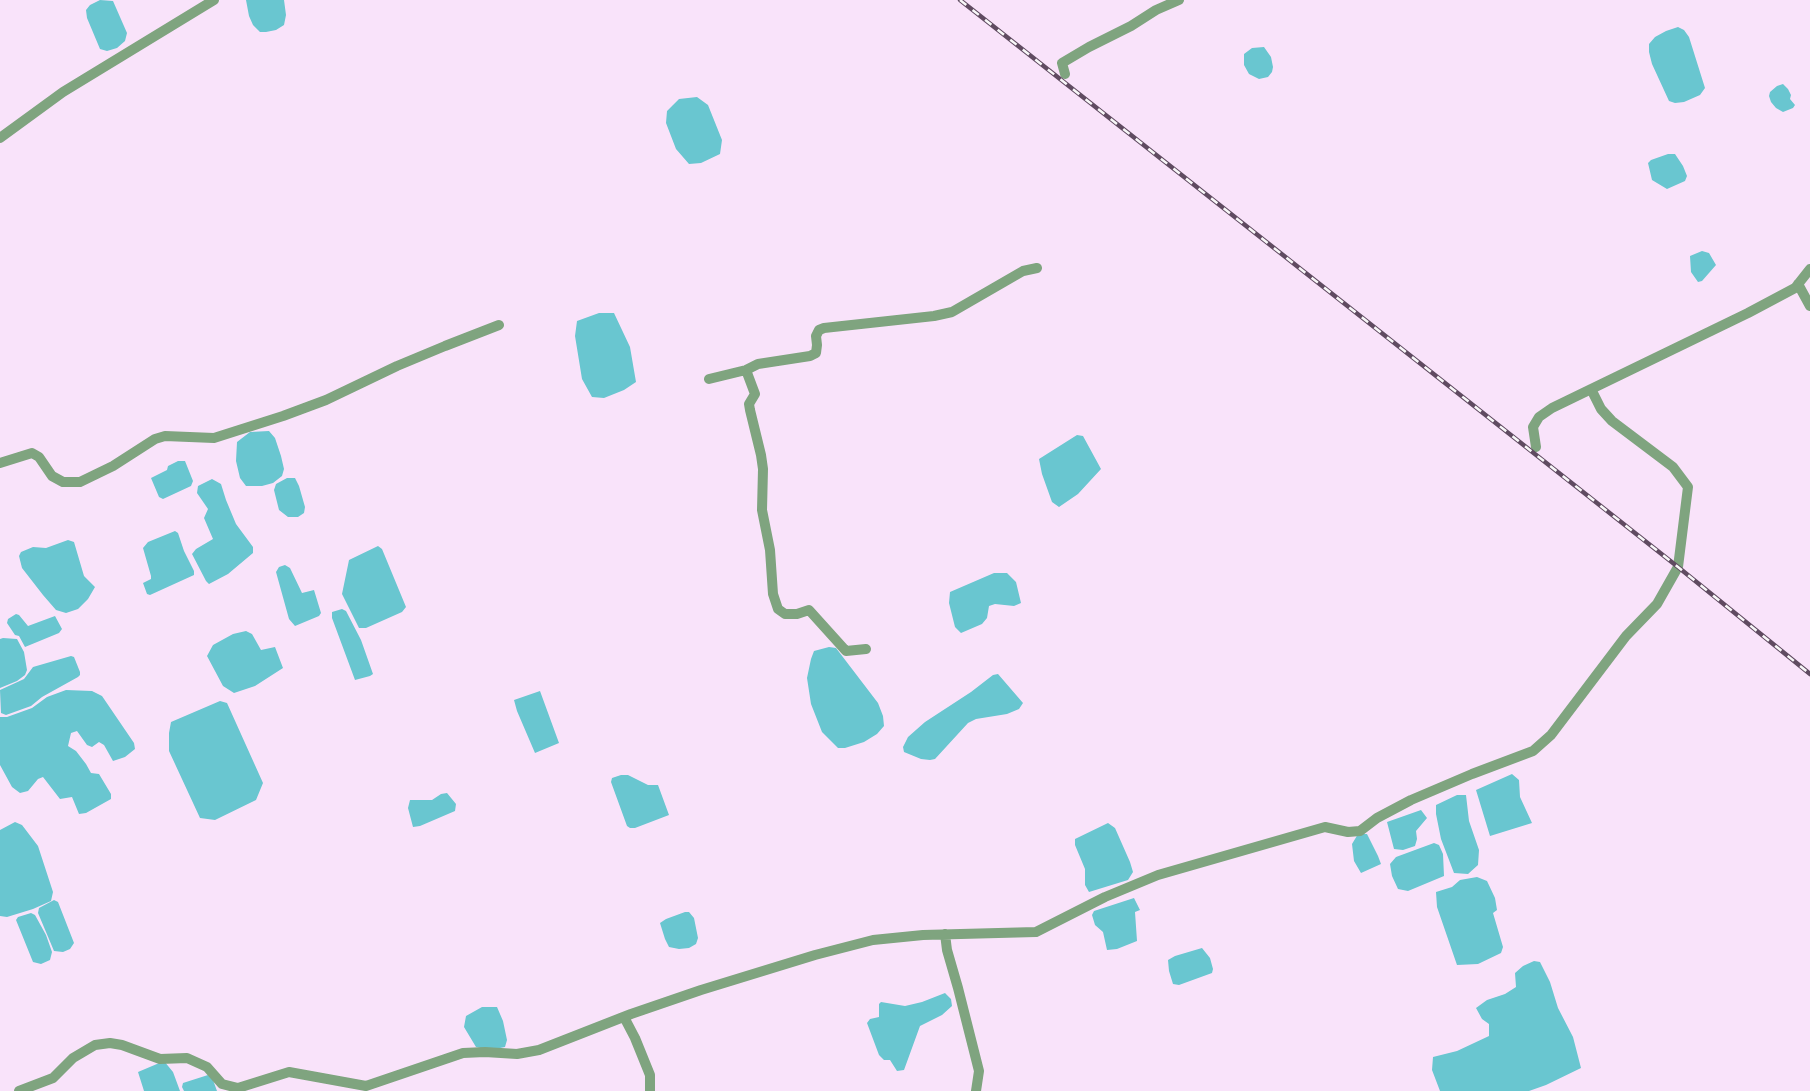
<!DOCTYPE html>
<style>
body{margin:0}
canvas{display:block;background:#f9e3fa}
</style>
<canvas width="1810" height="1091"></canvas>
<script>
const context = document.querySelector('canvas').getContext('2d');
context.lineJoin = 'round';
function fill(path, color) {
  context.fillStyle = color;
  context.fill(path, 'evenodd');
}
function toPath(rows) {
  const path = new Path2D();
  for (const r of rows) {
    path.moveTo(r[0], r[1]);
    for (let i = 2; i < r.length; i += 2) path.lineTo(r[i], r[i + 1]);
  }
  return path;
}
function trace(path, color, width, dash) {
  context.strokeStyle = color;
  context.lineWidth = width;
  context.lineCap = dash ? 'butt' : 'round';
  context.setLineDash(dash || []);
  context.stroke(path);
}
const water = toPath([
 [100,0,113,1,127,33,125,41,117,48,107,51,100,49,87,18,86,10,90,5],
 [246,0,284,0,286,15,284,25,276,30,266,32,260,32,253,25,249,16],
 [1678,27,1684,30,1689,37,1705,88,1700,95,1684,102,1675,103,1669,101,1652,64,1649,52,1649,44,1655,37,1666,31],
 [1264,47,1271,57,1273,67,1272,72,1268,77,1259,79,1249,74,1244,65,1244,54,1252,48],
 [1783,84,1788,89,1791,95,1790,99,1795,105,1793,108,1783,112,1776,108,1771,102,1769,96,1770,92,1777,86],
 [697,97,708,105,722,140,720,154,701,163,689,164,676,149,666,123,667,111,679,99],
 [1668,154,1675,154,1683,166,1687,176,1685,181,1667,189,1652,180,1648,163,1651,160],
 [1702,251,1709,253,1716,265,1702,281,1698,282,1691,272,1690,256],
 [599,313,614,313,630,347,636,382,624,390,604,398,592,397,582,379,575,336,577,321],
 [269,431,275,438,281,456,284,469,282,476,273,483,262,486,246,486,240,478,236,461,237,442,250,432],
 [1077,435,1083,436,1101,469,1078,494,1059,507,1052,502,1042,474,1039,459],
 [178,461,185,461,193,481,191,486,163,499,159,497,151,478,167,470,168,466],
 [287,478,295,478,299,486,305,507,304,513,298,517,288,517,279,510,274,490,276,484],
 [212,479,221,484,226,500,236,524,253,547,253,553,228,574,209,584,206,581,192,554,196,549,213,539,204,518,208,509,197,493,198,486],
 [175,531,178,533,184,551,194,571,194,575,150,595,147,594,143,583,151,579,151,576,143,548,148,542],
 [68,540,74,542,84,576,95,587,88,599,78,609,66,613,56,610,43,595,22,568,19,556,21,552,33,547,46,548],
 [378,546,382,549,406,607,402,612,366,628,359,628,342,594,348,565,349,560],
 [285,565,290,568,302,593,314,590,321,613,319,616,295,626,289,619,276,572,279,567],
 [994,573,1007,573,1016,582,1021,603,1014,606,995,604,989,606,987,618,982,624,961,633,955,627,949,603,950,592],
 [342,609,346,611,361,640,373,674,370,676,355,680,332,618,332,612],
 [16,614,19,615,28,626,55,616,62,629,59,633,25,647,19,636,15,635,7,623,8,619],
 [246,631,252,634,261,650,275,647,283,668,255,686,234,693,223,686,207,656,213,645,233,634],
 [3,638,17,639,24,652,27,670,25,675,17,681,0,688,0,639],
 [829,647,836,648,878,703,883,716,884,726,877,734,864,742,845,748,838,748,822,732,811,704,807,678,811,659,814,651],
 [71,656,74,657,80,672,80,675,78,677,42,697,31,706,6,715,1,713,0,690,24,679,33,667],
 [998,674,1023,703,1019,709,1007,714,976,719,968,723,935,759,930,760,921,759,904,752,903,747,908,737,925,722,971,692,993,675],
 [66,690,92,691,102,696,134,743,135,749,125,757,113,761,104,745,99,742,92,747,87,745,77,731,71,733,68,746,76,751,86,764,91,773,99,774,111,794,111,799,86,813,79,814,72,797,60,799,43,777,38,779,28,791,20,793,12,787,0,765,0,717,7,717,32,708,47,697],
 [540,691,559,743,535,753,517,711,514,700],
 [220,701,227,703,263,783,256,800,215,820,200,818,169,751,169,733,171,722],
 [1512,774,1519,780,1520,797,1532,823,1490,836,1476,790],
 [621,775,628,775,648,785,658,785,669,815,635,828,630,828,627,826,611,782,612,778],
 [447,793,456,804,455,811,420,826,413,827,408,808,410,800,432,800,441,794],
 [1457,795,1466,795,1469,821,1479,850,1478,865,1468,874,1454,873,1441,839,1436,814,1436,805],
 [1421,810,1427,818,1416,831,1417,839,1415,846,1403,850,1394,849,1387,822],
 [15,822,22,825,38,846,53,892,51,901,33,909,7,917,0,916,0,830],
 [1108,823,1115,828,1130,862,1133,872,1128,880,1089,892,1085,885,1085,869,1075,845,1075,839],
 [1358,834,1367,834,1378,856,1381,864,1361,873,1354,861,1352,844],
 [1434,843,1439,845,1443,854,1444,876,1408,891,1398,889,1392,876,1390,864,1396,857],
 [1477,877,1487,881,1495,898,1497,910,1493,913,1503,947,1501,953,1478,964,1457,965,1437,907,1436,892,1452,887,1460,880],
 [1134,898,1140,910,1135,912,1137,941,1117,949,1107,950,1103,932,1095,925,1092,915,1094,911],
 [54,900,58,902,74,943,70,949,63,952,54,951,38,913,39,908],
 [685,912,689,912,694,918,698,938,696,944,689,948,679,949,669,947,665,939,660,923,666,919],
 [31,913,35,915,46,935,52,952,50,960,41,964,33,962,16,920,18,917],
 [1202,948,1210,958,1213,969,1212,973,1179,985,1173,984,1169,971,1168,960,1175,956],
 [1534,961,1540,962,1550,982,1558,1008,1573,1037,1581,1068,1546,1085,1529,1091,1440,1091,1432,1070,1433,1057,1457,1051,1489,1036,1489,1024,1482,1019,1476,1008,1487,1000,1505,994,1516,987,1515,973,1523,966],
 [945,993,951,999,952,1006,942,1015,920,1026,904,1070,897,1071,890,1060,884,1060,879,1055,867,1023,870,1019,879,1017,879,1004,881,1002,905,1006,922,1002],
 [482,1007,497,1007,503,1021,507,1040,505,1047,490,1050,476,1047,464,1027,466,1016],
 [164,1061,173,1072,180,1091,144,1091,138,1072],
 [208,1075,213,1080,217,1091,184,1091,182,1087,183,1083]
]);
const minor = toPath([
 [1065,74,1062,63,1089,47,1131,26,1156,10,1179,0],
 [0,138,63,92,214,0],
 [1798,284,1810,306],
 [746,370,755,394,749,404,750,410,761,455,763,469,762,510,770,550,773,594,778,609,785,614,797,614,809,610,846,651,866,649],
 [709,379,746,370,758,364,810,356,816,353,817,345,816,336,819,330,824,328,934,316,952,312,1023,271,1037,268],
 [1536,447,1533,427,1539,417,1552,408,1748,313,1795,288,1810,269],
 [0,463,32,453,39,457,52,476,63,482,80,482,113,466,155,439,165,436,214,438,283,416,326,400,397,366,445,346,499,325],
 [945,934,947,950,958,988,979,1071,976,1091],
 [624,1017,635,1038,650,1075,650,1091],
 [19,1091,53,1078,73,1058,95,1045,110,1043,122,1045,160,1059,187,1058,207,1067,222,1084,238,1088,289,1072,366,1086,463,1053,485,1052,517,1054,539,1050,631,1014,701,990,815,955,873,940,923,935,1036,932,1105,897,1158,875,1325,827,1348,832,1360,831,1377,818,1411,800,1472,774,1533,751,1551,735,1626,636,1657,604,1678,567,1688,487,1673,467,1612,421,1601,409,1591,389]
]);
const rail = toPath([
 [960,0,1678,567,1810,674]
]);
fill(water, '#69c6d0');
trace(minor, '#7fa47f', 10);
trace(rail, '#604b61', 4.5);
trace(rail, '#f8f8f8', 2.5, [8]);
</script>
